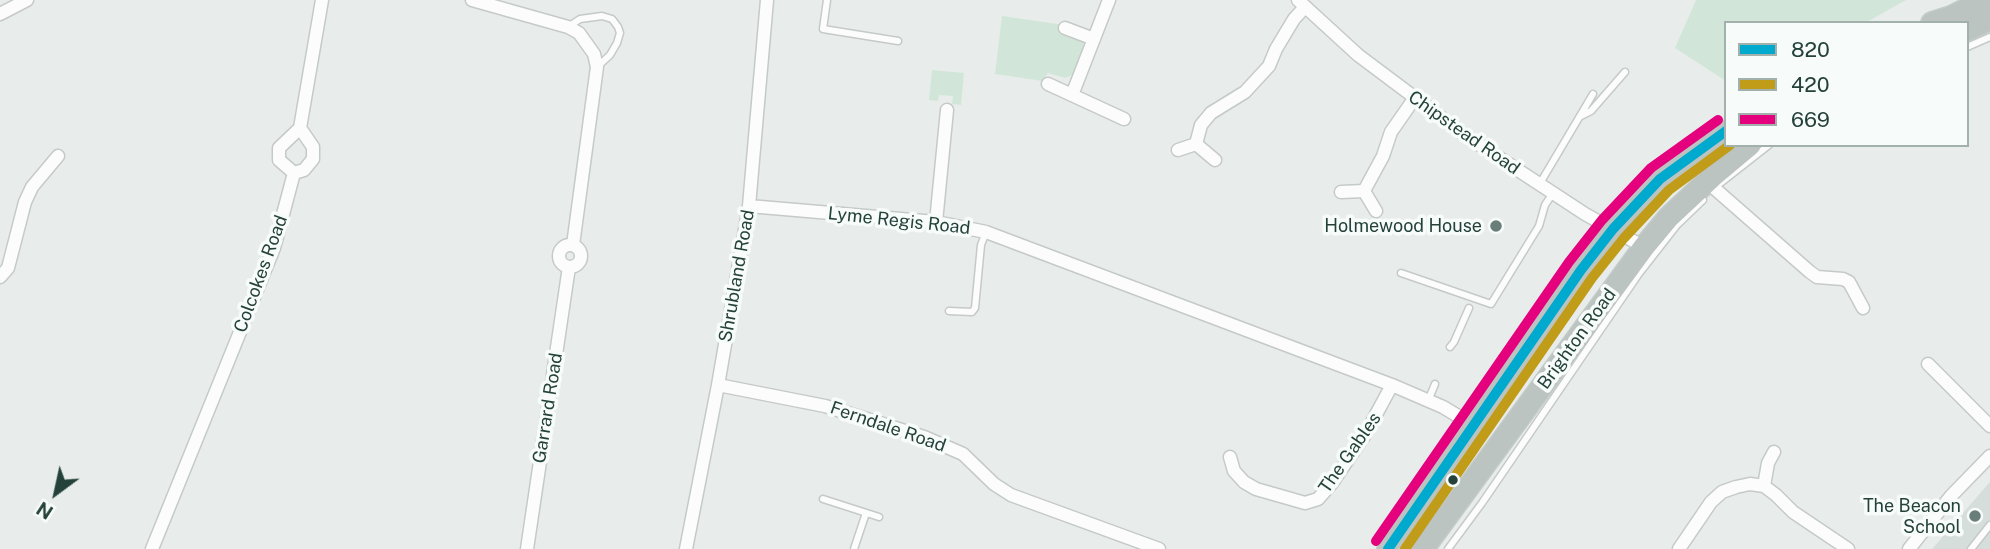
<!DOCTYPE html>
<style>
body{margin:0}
#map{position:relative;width:1990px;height:549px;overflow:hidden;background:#e8edeb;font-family:"Public Sans",sans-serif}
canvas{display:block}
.legend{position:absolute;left:1724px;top:21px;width:245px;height:126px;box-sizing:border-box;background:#f7fbf9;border:2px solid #a3b1ad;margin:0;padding:9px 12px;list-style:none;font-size:21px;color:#24423a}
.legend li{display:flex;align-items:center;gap:14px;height:35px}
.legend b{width:35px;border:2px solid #a3b1ad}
.north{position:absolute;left:21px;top:458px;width:70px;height:70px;-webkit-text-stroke:5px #f7fbf9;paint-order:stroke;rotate:213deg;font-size:19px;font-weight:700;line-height:28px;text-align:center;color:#24423a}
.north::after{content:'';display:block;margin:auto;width:24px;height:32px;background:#24423a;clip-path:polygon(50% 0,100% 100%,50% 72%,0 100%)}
</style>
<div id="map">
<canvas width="1990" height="549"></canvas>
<ul class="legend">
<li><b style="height:9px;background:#00a9ce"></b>820</li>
<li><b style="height:9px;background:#c19c18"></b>420</li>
<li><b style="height:9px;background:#e5007d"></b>669</li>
</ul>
<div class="north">N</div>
</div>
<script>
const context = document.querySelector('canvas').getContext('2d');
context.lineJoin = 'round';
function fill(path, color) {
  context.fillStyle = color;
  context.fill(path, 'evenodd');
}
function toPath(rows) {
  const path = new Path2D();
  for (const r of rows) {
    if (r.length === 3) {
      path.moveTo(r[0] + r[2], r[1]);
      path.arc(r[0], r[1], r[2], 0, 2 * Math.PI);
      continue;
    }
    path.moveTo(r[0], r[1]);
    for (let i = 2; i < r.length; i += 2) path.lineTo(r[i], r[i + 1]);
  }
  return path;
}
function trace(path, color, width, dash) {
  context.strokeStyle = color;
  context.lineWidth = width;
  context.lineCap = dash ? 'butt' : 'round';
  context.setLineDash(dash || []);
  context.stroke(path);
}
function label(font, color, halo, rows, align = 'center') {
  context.font = font + ' "Public Sans",sans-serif';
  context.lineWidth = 7;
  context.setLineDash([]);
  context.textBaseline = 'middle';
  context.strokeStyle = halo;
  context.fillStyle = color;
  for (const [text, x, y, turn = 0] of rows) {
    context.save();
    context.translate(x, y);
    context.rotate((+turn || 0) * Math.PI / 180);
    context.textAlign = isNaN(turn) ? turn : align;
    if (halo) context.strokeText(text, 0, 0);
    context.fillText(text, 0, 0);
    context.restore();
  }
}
const built = toPath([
 [1990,482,1990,549,1932,549,1988,484]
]);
const green = toPath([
 [1696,0,1906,0,1865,23,1726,23,1726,81,1675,48],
 [1002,16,1064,25,1062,34,1083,42,1084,48,1074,74,1065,78,1048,73,1043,81,995,74],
 [932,70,964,73,961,105,952,104,953,96,939,95,938,101,929,100]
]);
const lane = toPath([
 [827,0,823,29,898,41],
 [568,27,580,19,602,16,612,19,618,27,620,33,617,43,610,55,597,67],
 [1967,47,1990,37],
 [1581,116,1591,111,1625,72],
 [1539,185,1593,94],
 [1718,185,1769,145],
 [1401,273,1491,304,1539,226,1545,205,1553,193],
 [949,311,972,312,975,308,981,245,986,232],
 [1450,347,1454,342,1469,308],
 [1428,401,1435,384],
 [823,499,879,517],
 [854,549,866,513],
 [1448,549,1482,503,1638,275,1677,225,1703,200],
 [1971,549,1990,525]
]);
const street = toPath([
 [472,0,568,27,579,33,594,54,597,67,573,245],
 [1298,0,1358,55,1466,136,1585,214,1644,247],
 [0,14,27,0],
 [1065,28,1094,39],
 [1048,84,1124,119],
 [1072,95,1109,0],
 [1196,144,1201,125,1211,113,1245,92,1269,66,1276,49,1294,19,1305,7],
 [1178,150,1196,144,1215,160],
 [294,173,279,160,279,148,300,128],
 [1714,188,1810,272,1817,277,1843,279,1849,282,1863,308],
 [1364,191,1383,156,1391,132,1414,99],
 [1341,192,1364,191,1376,211],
 [749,206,936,222,986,232,1392,385,1443,407,1473,425],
 [936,222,947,110],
 [570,256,11],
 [0,277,8,268,25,202,32,187,58,156],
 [1928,364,1990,426],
 [718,385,825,406,924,437,963,454,994,484,1011,495,1159,549],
 [1230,457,1234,471,1244,482,1256,489,1305,503,1318,499,1332,483,1366,433,1392,385],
 [1764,486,1768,463,1774,452],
 [152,549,274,248,294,173,304,170,313,159,313,147,300,128,322,0],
 [527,549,569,267],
 [686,549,718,385,749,206,767,0],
 [1679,549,1711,502,1722,492,1736,487,1750,484,1764,486,1776,495,1793,512,1848,549],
 [1909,549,1951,496,1990,456]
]);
const highway = toPath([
 [1932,23,1951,17,1985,0],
 [1967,30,1990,19],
 [1388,549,1581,270,1613,229,1660,179,1726,131],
 [1423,549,1644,247,1669,217,1713,176,1750,145]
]);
const bus1 = toPath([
 [1388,549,1581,270,1613,229,1660,179,1726,131]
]);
const bus2 = toPath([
 [1405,549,1592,278,1624,238,1669,190,1730,145]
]);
const bus3 = toPath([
 [1376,541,1569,262,1602,220,1651,168,1718,120]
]);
const markers = [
 [1496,226,7,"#697e78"],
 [1453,480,6,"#24423a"],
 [1975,516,7,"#697e78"]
];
const streetNames = [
 ["Chipstead Road",1464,133,35],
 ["Lyme Regis Road",899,221,6],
 ["Colcokes Road",261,274,-70],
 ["Shrubland Road",737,276,-80],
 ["Brighton Road",1577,339,-54],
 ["Garrard Road",548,408,-81],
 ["Ferndale Road",888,427,19],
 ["The Gables",1350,453,-55]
];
const poiNames = [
 ["Holmewood House",1482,226],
 ["The Beacon",1961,506],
 ["School",1961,527]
];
fill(built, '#d6dedb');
fill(green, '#d1e6d8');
trace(lane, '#c5cac8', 9);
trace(street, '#c5cac8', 15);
trace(highway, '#c3ccc9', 24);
trace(lane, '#fcfcfc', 6);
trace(street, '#fcfcfc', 12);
trace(highway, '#bcc4c2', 21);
trace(bus1, '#00a9ce', 10);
trace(bus2, '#c19c18', 10);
trace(bus3, '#e5007d', 10);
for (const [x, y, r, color] of markers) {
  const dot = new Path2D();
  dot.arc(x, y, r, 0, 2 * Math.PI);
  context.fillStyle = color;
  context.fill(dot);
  trace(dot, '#f7fbf9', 2.5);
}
label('18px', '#24423a', '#f7fbf9', streetNames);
label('18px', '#24423a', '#f7fbf9', poiNames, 'right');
</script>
